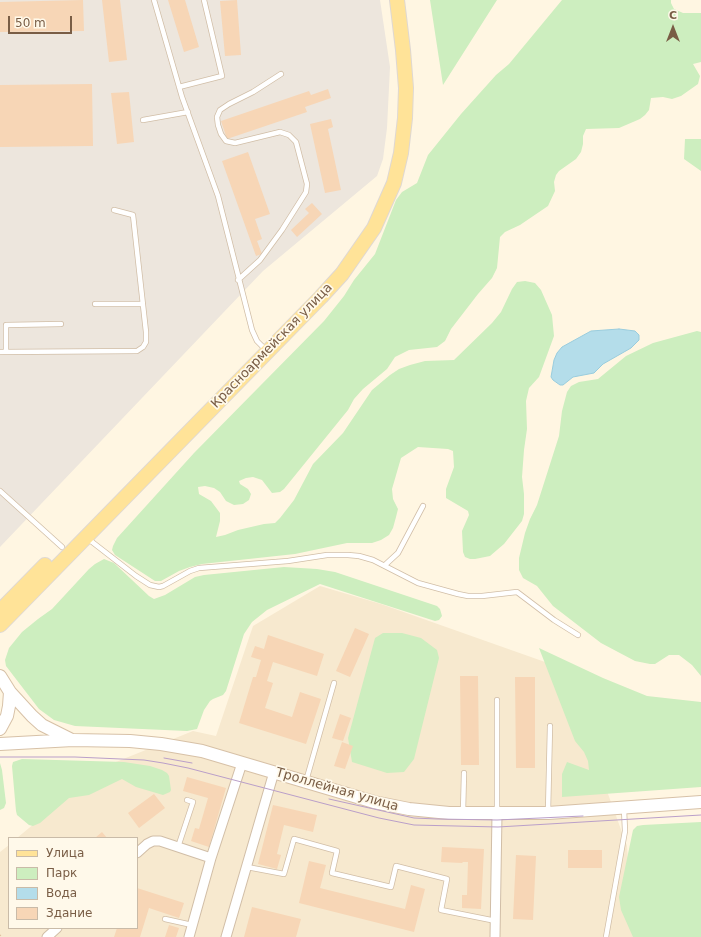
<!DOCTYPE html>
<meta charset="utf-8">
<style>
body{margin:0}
#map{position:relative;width:701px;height:937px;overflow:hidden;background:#fff6e2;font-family:"DejaVu Sans",sans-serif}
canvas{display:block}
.legend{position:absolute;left:8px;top:837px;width:130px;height:92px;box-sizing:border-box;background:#fff9ea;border:1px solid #c9bba8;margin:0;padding:5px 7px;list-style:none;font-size:12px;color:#795d45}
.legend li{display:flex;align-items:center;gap:8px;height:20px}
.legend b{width:20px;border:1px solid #c9bba8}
.north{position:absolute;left:653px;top:8px;width:40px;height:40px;-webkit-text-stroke:3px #fff9ea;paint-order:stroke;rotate:0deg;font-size:11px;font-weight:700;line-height:16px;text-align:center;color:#795d45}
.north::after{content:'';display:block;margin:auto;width:14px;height:18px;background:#795d45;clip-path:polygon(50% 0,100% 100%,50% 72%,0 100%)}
.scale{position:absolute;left:8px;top:16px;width:64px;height:18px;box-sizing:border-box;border:2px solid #795d45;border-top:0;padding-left:5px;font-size:12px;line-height:14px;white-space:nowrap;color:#795d45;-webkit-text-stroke:3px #fff9ea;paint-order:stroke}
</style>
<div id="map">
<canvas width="701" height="937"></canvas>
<ul class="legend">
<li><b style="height:5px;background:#ffe398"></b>Улица</li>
<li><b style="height:11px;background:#cdeebf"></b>Парк</li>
<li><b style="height:11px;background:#b4ddea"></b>Вода</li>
<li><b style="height:11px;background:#f7d6b6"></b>Здание</li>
</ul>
<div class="north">С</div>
<div class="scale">50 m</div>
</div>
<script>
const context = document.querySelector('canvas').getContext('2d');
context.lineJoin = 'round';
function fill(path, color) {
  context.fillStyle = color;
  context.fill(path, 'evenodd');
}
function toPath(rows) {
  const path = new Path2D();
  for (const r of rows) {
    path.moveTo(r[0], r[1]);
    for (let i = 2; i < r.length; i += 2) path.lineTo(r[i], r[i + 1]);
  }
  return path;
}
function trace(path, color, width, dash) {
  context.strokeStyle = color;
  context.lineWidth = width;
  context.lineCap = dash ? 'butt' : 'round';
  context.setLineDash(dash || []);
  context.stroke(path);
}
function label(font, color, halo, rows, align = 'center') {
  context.font = font + ' "DejaVu Sans",sans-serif';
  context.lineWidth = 3.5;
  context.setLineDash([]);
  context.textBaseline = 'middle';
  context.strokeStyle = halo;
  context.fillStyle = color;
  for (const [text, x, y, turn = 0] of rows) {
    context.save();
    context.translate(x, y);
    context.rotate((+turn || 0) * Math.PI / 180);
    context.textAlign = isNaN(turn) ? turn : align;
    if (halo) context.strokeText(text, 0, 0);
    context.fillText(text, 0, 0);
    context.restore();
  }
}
const residential = toPath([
 [320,586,381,604,562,668,627,846,634,937,0,937,0,852,9,845,9,928,137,928,137,838,17,838,101,768,193,731,216,736,253,626]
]);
const industrial = toPath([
 [0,0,380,0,390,67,387,128,383,159,377,176,263,271,0,547]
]);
const green = toPath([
 [430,0,497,0,443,85],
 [562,0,671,0,671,3,674,9,683,13,701,13,701,62,693,64,700,76,698,84,681,96,672,99,663,97,651,98,649,110,645,115,640,119,619,128,586,129,583,136,583,144,581,152,576,159,559,171,556,175,554,182,555,191,548,206,520,225,505,232,500,237,497,268,492,278,478,294,451,329,445,341,437,347,409,350,395,357,387,369,363,389,354,399,348,410,331,431,284,489,280,492,272,493,262,480,253,477,246,478,239,481,240,484,248,489,251,494,249,500,243,504,234,505,226,501,220,492,214,488,205,486,198,487,199,494,211,501,220,513,220,521,216,537,225,535,238,530,264,524,275,523,280,518,294,500,313,464,343,433,372,390,390,375,399,369,410,365,425,361,454,360,492,323,501,312,512,289,517,282,525,281,535,283,541,290,552,315,554,336,539,377,529,388,526,401,527,429,524,450,522,477,524,494,524,514,522,521,504,544,490,556,475,559,470,559,465,557,463,552,462,531,469,515,468,511,446,498,446,489,454,467,453,451,448,449,418,447,401,458,392,489,393,499,398,509,396,517,393,528,389,535,381,540,372,543,347,543,295,554,202,564,190,567,179,571,161,581,155,581,115,555,112,550,113,546,117,538,127,527,194,453,324,321,344,296,354,280,375,254,396,200,402,192,417,183,428,155,461,114,496,75,509,64],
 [685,139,701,139,701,171,684,159],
 [697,331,701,332,701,676,692,665,679,655,669,655,655,664,650,664,635,661,601,643,553,606,537,586,523,578,519,570,519,558,525,533,530,519,537,505,559,436,562,411,567,392,571,386,579,382,598,379,626,356,653,343],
 [104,559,114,563,149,596,154,599,165,595,195,577,204,575,284,567,317,569,335,572,437,606,440,609,442,616,439,620,435,621,320,584,267,610,252,622,244,634,226,691,223,695,213,699,210,701,204,710,197,729,187,731,75,726,54,720,39,709,6,666,5,660,9,648,22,632,38,619,52,609,89,569,95,564],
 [383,633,402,633,421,638,437,650,439,658,414,759,404,772,387,773,352,762,348,738,375,638],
 [539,648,603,678,647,696,701,702,701,787,562,797,562,774,567,762,589,770,588,761,584,752,575,741],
 [22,759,124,762,150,766,162,770,167,773,169,776,171,790,170,792,163,795,136,787,122,779,89,795,69,798,40,823,33,826,29,825,17,815,16,811,12,766,13,762],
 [0,763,2,770,6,803,4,808,0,810],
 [701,822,701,937,633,937,621,910,619,897,633,830,637,826,643,825]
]);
const water = toPath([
 [619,329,635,331,639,335,639,340,631,348,603,364,594,373,573,377,563,385,560,385,553,380,551,377,554,360,557,353,562,347,591,331,619,329]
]);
const building = toPath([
 [83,0,84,31,0,32,0,2],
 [102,0,120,0,127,60,109,62],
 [168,0,185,0,199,47,184,52],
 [237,0,241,55,225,56,220,1],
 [92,84,93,146,0,147,0,85],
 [328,89,331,98,305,107,307,112,227,139,221,121,309,91,311,95],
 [129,92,134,142,117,144,111,93],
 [331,119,333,127,328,129,341,190,325,193,310,124],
 [248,152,270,214,255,219,262,239,257,241,262,254,256,256,222,161],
 [312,203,322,214,297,237,291,230,309,213,305,209],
 [355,628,369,634,350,677,336,671],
 [268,635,324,654,317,676,273,662,267,681,273,683,265,708,292,717,300,692,321,699,306,744,239,723,253,677,256,677,261,660,251,657,255,646,264,649],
 [460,676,478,676,479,765,461,765],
 [515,677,535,677,535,768,516,768],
 [340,714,351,718,343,741,332,738],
 [342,742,353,746,345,769,334,766],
 [187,777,226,788,209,847,191,841,195,828,199,829,208,798,183,791],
 [154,794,165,808,139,828,128,813],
 [273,805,317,815,313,832,284,825,277,854,281,855,277,869,258,864],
 [102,832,107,838,95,838],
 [442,847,484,849,481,909,462,908,462,895,467,895,468,862,463,862,462,863,441,862],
 [568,850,602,850,602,868,568,868],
 [516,855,536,856,533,920,513,919],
 [309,861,326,865,320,888,405,909,411,885,425,889,414,932,299,903],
 [137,888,184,903,179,918,149,908,140,937,114,937,117,928,137,928],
 [252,907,301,919,296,937,244,937],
 [169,925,179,928,176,937,165,937]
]);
const path = toPath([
 [0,935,2,937]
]);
const lane = toPath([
 [154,0,182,97,218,196,252,330,257,341,266,350],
 [179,87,222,76,204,0],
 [143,120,188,112],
 [238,280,260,260,282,230,306,192,307,184,296,142,289,135,280,132,235,143,226,141,221,134,218,125,217,117,220,110,229,104,253,92,281,74],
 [95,304,143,304],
 [0,352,137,351,143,347,146,342,146,332,133,215,114,210],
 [6,352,6,325,61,324],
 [0,491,62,547],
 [87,538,136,576,150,585,159,587,163,586,190,571,199,568,288,561,327,555,348,555,359,556,373,560,418,583,458,594,468,596,482,596,517,592,554,620,578,635],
 [385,565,398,553,423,506],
 [497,700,497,812],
 [306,781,334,683],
 [463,812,464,773],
 [548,812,550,726],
 [178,847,193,802,187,800],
 [247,867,284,874,294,839,337,851,332,873,391,887,396,866,447,879,441,910,496,921],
 [165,919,192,925],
 [606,937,625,831,624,809]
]);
const street = toPath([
 [137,853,147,844,153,841,160,841,211,858],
 [47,937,57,928],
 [189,937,211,858,242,763],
 [226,937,274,772],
 [495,937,497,814]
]);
const secondary = toPath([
 [0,676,10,692,32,716,42,725,70,739],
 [0,729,7,716,9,706,10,692],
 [0,744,73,740,130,741,161,744,202,751,374,802,409,809,449,813,548,813,701,802]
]);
const primary = toPath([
 [0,611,45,565],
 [0,625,321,297,342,274,374,228,394,183,401,153,405,118,406,88,403,50,397,0]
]);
const tram = toPath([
 [0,757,75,757,144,760,163,763,188,768,379,818,414,825,498,827,701,815],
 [164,758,192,763],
 [329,799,414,818,437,819,497,820,583,816]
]);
const streetNames = [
 ["Красноармейская улица",272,346,-46],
 ["Троллейная улица",337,790,16]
];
fill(residential, '#f7e9cf');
fill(industrial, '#ede6dd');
fill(green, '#cdeebf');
fill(water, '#b4ddea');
trace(water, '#9cd', 1);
fill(building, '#f7d6b6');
trace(lane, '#d1bea7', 6);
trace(street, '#d1bea7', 11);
trace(secondary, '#d7c1a7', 14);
trace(primary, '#dfd8d2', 16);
trace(path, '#dcba99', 1.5, [1, 3]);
trace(lane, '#fff', 4.5);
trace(street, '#fff', 9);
trace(secondary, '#fff', 12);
trace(primary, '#ffe398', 14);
trace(tram, '#ba9fc9', 1);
label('13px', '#795d45', '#fff9ea', streetNames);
</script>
